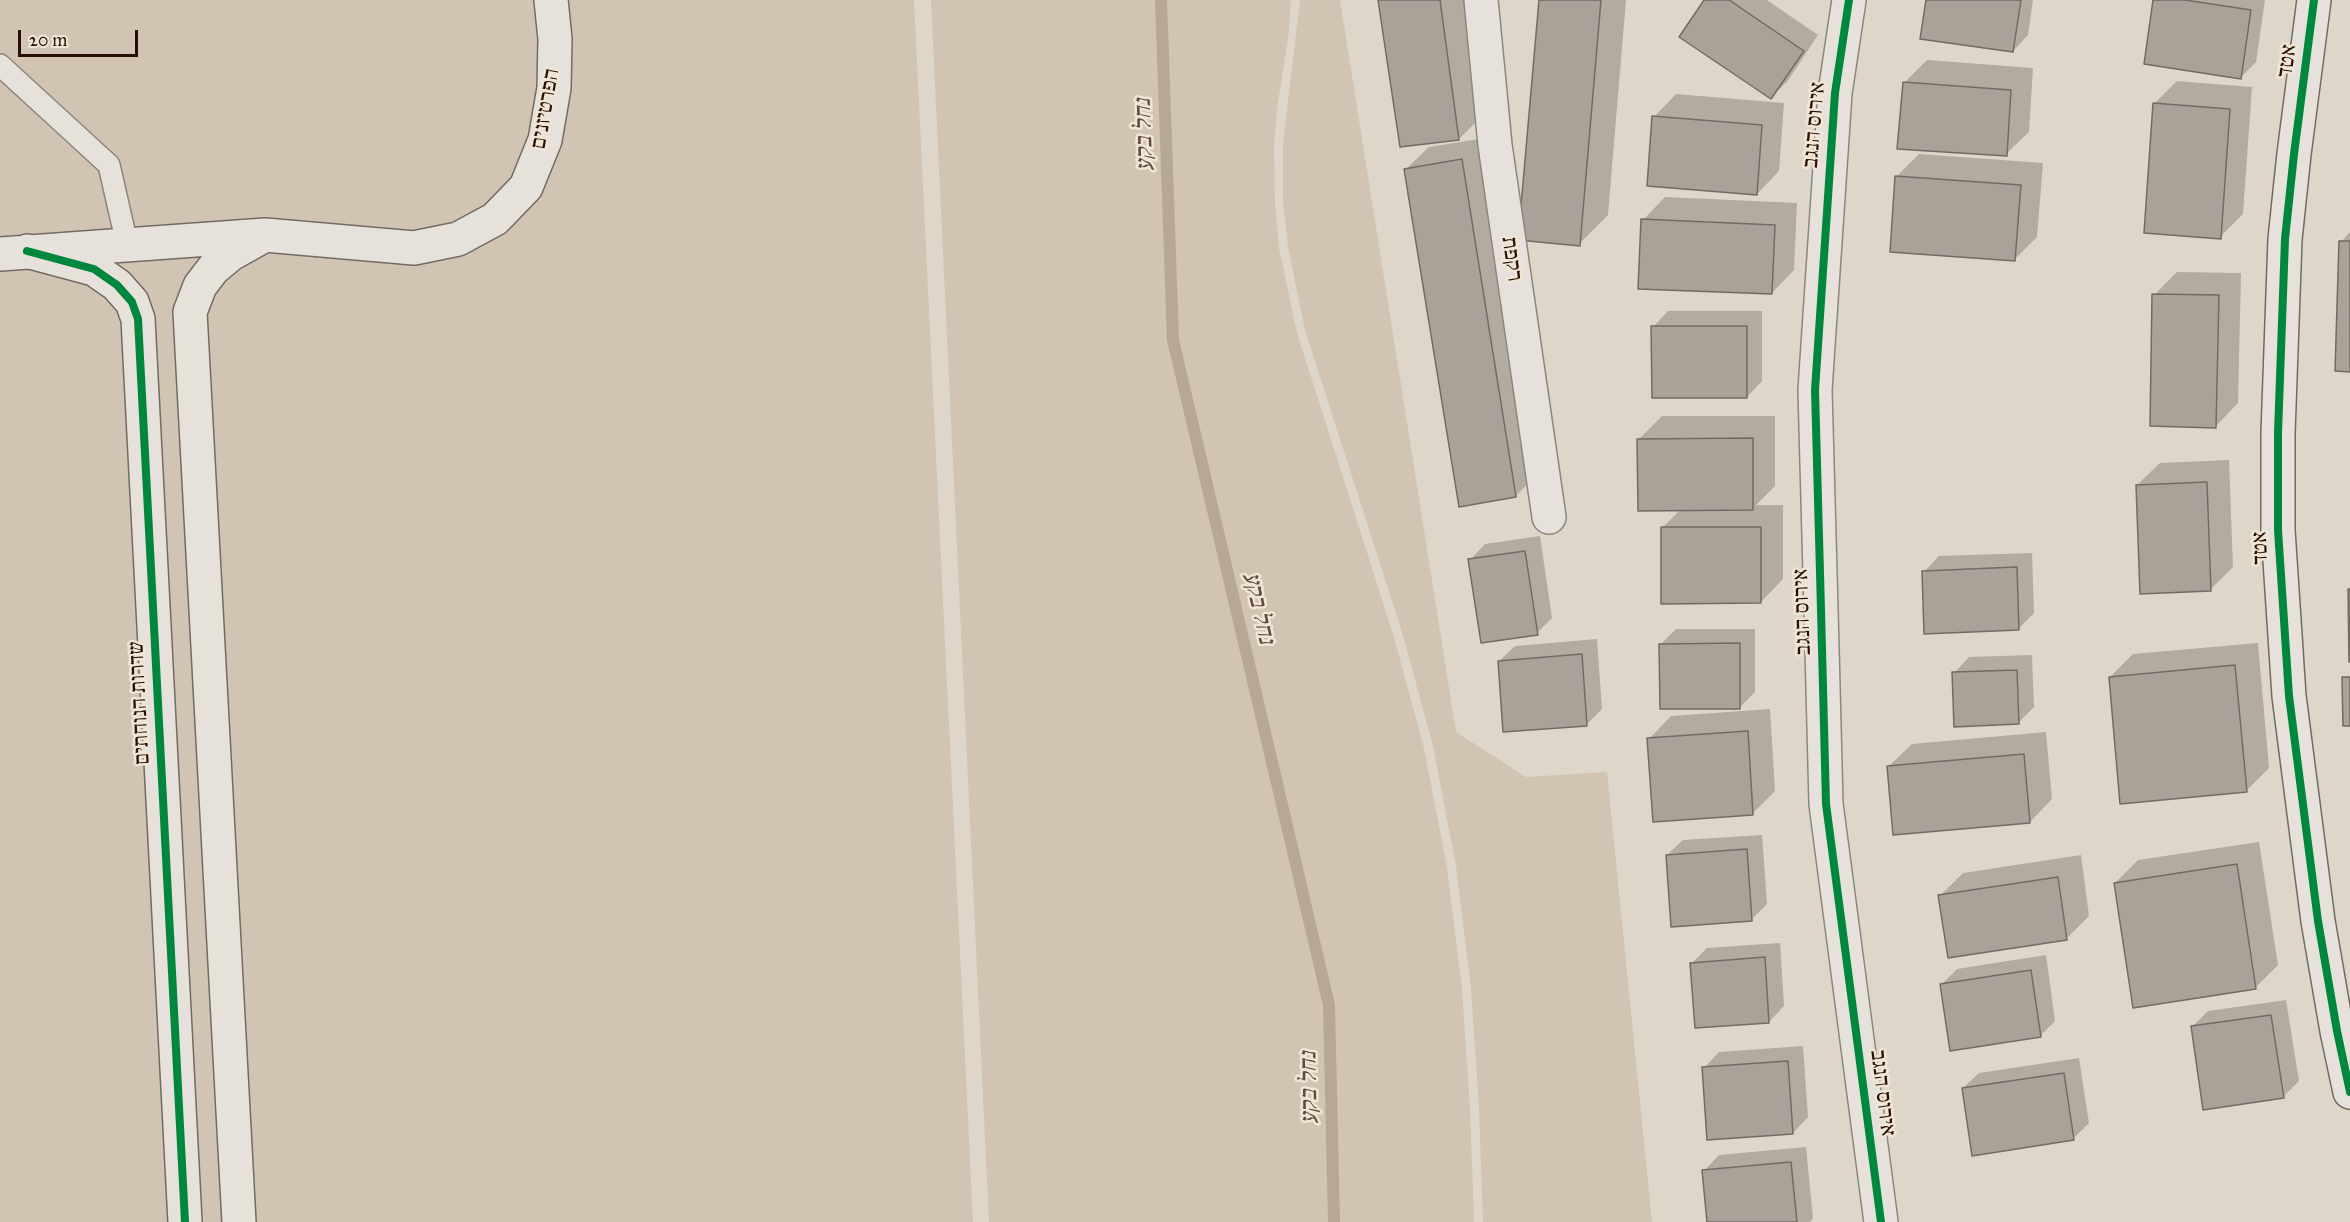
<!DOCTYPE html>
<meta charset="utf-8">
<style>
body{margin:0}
#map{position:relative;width:2350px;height:1222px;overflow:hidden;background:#ded6c9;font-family:"IM FELL Great Primer",serif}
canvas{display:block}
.scale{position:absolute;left:18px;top:30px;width:120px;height:27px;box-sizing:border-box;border:3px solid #280e04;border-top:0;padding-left:8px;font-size:18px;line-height:21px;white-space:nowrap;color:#280e04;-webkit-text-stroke:4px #efe6d6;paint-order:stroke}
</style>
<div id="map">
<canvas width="2350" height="1222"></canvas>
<div class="scale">20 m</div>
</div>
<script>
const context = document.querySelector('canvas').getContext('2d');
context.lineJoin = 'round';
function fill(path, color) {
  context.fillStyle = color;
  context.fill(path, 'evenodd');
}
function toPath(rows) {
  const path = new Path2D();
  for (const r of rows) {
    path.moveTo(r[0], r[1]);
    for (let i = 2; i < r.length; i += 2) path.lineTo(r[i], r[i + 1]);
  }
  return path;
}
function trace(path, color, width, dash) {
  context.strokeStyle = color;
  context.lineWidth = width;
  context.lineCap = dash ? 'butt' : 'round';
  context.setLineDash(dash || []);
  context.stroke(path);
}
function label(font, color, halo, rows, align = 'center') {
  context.font = font + ' "IM FELL Great Primer","Frank Ruhl Libre",serif';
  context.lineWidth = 5;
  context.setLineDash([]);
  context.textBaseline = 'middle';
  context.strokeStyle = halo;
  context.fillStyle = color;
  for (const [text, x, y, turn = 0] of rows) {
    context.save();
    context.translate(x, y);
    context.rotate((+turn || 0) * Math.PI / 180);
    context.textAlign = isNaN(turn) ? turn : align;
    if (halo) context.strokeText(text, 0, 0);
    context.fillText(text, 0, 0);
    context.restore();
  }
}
const green = toPath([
 [0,0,914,0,973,1222,0,1222],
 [931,0,1291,0,1288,39,1278,102,1274,144,1275,202,1279,248,1297,333,1393,634,1424,748,1447,867,1462,989,1470,1109,1474,1222,989,1222],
 [1300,0,1340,0,1456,732,1526,777,1607,772,1652,1222,1483,1222,1479,1108,1471,988,1456,866,1433,746,1402,632,1305,330,1288,247,1283,202,1283,144]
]);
const shadow = toPath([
 [1380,0,1472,0,1488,110,1459,139],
 [1540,0,1626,0,1608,215,1579,244],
 [1706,0,1767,0,1818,35,1787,82,1771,97],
 [1927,0,2033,0,2028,35,2013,51],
 [2155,0,2265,0,2256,62,2241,77],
 [1927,60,2033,68,2029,132,2006,154,1904,83],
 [2177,81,2252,87,2243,214,2220,237,2154,104],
 [1676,94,1784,103,1779,171,1757,194,1654,117],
 [1485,138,1538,473,1516,496,1406,169,1429,147],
 [1919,154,2043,163,2037,237,2015,259,1896,177],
 [1665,197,1797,203,1794,270,1772,293,1643,220],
 [2350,232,2350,370,2341,242],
 [2177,272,2241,273,2238,403,2216,426,2154,295],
 [1668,311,1762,311,1762,381,1747,397,1653,327],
 [1662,416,1775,416,1775,486,1756,505,1783,505,1783,579,1761,602,1662,528,1681,509,1639,439],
 [2229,460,2233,567,2210,590,2137,485,2160,463],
 [1540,536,1552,618,1537,633,1470,560,1485,544],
 [2032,553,2034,613,2019,628,1924,572,1939,556],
 [1676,629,1755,629,1755,692,1740,707,1661,644],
 [1597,639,1602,709,1587,724,1499,661,1515,646],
 [2258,643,2269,768,2246,791,2110,677,2133,654],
 [2032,655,2034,707,2018,723,1954,673,1969,657],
 [1770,709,1775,791,1753,813,1649,739,1671,716],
 [2046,732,2052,799,2030,822,1889,766,1912,744],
 [1762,835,1767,904,1752,919,1667,855,1683,840],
 [2259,842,2278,965,2255,988,2115,883,2138,860],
 [2081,855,2089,916,2067,938,1950,956,1940,896,1963,873],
 [1780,943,1784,1006,1769,1022,1692,963,1707,948],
 [2046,955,2055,1021,2040,1036,1941,985,1957,969],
 [2286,1000,2299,1081,2283,1097,2192,1027,2208,1011],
 [1803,1046,1808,1117,1793,1133,1704,1068,1719,1052],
 [2079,1058,2089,1123,2073,1139,1963,1088,1979,1073],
 [1806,1147,1813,1218,1810,1222,1709,1222,1704,1171,1719,1155]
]);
const stream = toPath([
 [1161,0,1173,340,1329,1005,1334,1222]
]);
const building = toPath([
 [1378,0,1440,0,1459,140,1400,147,1378,0],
 [1539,0,1601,0,1580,246,1518,240,1539,0],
 [1704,0,1729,0,1804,51,1771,99,1679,37,1704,0],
 [1926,0,2021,0,2013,52,1920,39,1926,0],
 [2153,0,2185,0,2251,10,2241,79,2144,64,2153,0],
 [1903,82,2011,90,2007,156,1897,149,1903,82],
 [2153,103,2230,109,2221,239,2144,233,2153,103],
 [1652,116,1762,125,1757,195,1647,186,1652,116],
 [1462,159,1516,497,1459,507,1404,169,1462,159],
 [1895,176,2021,185,2015,261,1890,252,1895,176],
 [1641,219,1775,225,1772,294,1638,289,1641,219],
 [2339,241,2350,241,2350,372,2335,371,2339,241],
 [2152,294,2219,295,2216,428,2150,426,2152,294],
 [1651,326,1747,326,1747,398,1652,398,1651,326],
 [1753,438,1753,510,1638,511,1637,439,1753,438],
 [2207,482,2211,591,2140,594,2136,485,2207,482],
 [1661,527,1761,527,1761,603,1661,604,1661,527],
 [1525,551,1538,635,1481,643,1468,559,1525,551],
 [2017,567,2019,630,1924,634,1922,571,2017,567],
 [2348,589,2350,589,2350,662,2349,662,2348,589],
 [1740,643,1740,709,1660,709,1659,644,1740,643],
 [1582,654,1587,726,1503,732,1498,661,1582,654],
 [2235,665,2247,792,2120,804,2109,677,2235,665],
 [2017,670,2019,724,1954,727,1952,672,2017,670],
 [2342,677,2350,677,2350,726,2343,726,2342,677],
 [1748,731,1753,815,1653,822,1647,738,1748,731],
 [2024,754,2030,823,1893,835,1887,766,2024,754],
 [1747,849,1752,921,1671,927,1666,855,1747,849],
 [2237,864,2256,989,2133,1008,2114,883,2237,864],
 [2058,877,2067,940,1948,958,1938,895,2058,877],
 [1765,957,1769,1023,1695,1028,1690,963,1765,957],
 [2031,970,2041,1037,1950,1051,1940,984,2031,970],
 [2271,1015,2284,1098,2203,1110,2191,1026,2271,1015],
 [1788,1061,1793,1134,1707,1140,1702,1067,1788,1061],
 [2064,1073,2074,1140,1972,1156,1962,1088,2064,1073],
 [1791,1162,1797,1222,1707,1222,1702,1170,1791,1162]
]);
const lane = toPath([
 [0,65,109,165,127,244]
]);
const street = toPath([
 [1481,0,1495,145,1549,517],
 [1849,0,1835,93,1815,390,1821,610,1826,804,1881,1222]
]);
const secondary = toPath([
 [2314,0,2294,154,2285,239,2278,433,2278,530,2289,696,2318,921,2337,1031,2350,1092],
 [27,251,94,269,117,285,132,302,138,319,185,1222],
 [0,254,265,235,414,248,458,239,495,219,526,187,545,140,554,88,555,39,551,0],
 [239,1222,190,312,200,286,213,269,231,254,265,235]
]);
const cycleway = toPath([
 [1849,0,1835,93,1815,390,1821,610,1826,804,1881,1222],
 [2314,0,2294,154,2285,239,2278,433,2278,530,2289,696,2318,921,2337,1031,2350,1092],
 [27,251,94,269,117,285,132,302,138,319,185,1222]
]);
const streetNames = [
 ["אטד",2288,61,-82],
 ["הפרטיזנים",546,109,-80],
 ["אירוס הנגב",1815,125,-85],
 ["רקפת",1511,259,82],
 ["אטד",2261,548,-92],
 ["אירוס הנגב",1803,612,-92],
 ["שדרות הנוחתים",140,703,-93],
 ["אירוס הנגב",1882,1093,83]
];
const waterNames = [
 ["נחל בקע",1145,135,-92],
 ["נחל בקע",1258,608,77],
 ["נחל בקע",1310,1088,-91]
];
fill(green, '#d1c4b2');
fill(shadow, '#0003');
trace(stream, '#b7a896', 12);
fill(building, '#aaa299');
trace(building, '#736b63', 1.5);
trace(lane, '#8e867d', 24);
trace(street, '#8e867d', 36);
trace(secondary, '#736b63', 36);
trace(lane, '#e6e2db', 21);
trace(street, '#e6e2db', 33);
trace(secondary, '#e6e2db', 33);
trace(cycleway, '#00873e', 8);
label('22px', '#280e04', '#efe6d6', streetNames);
label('italic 24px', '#614a3c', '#efe6d6', waterNames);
</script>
